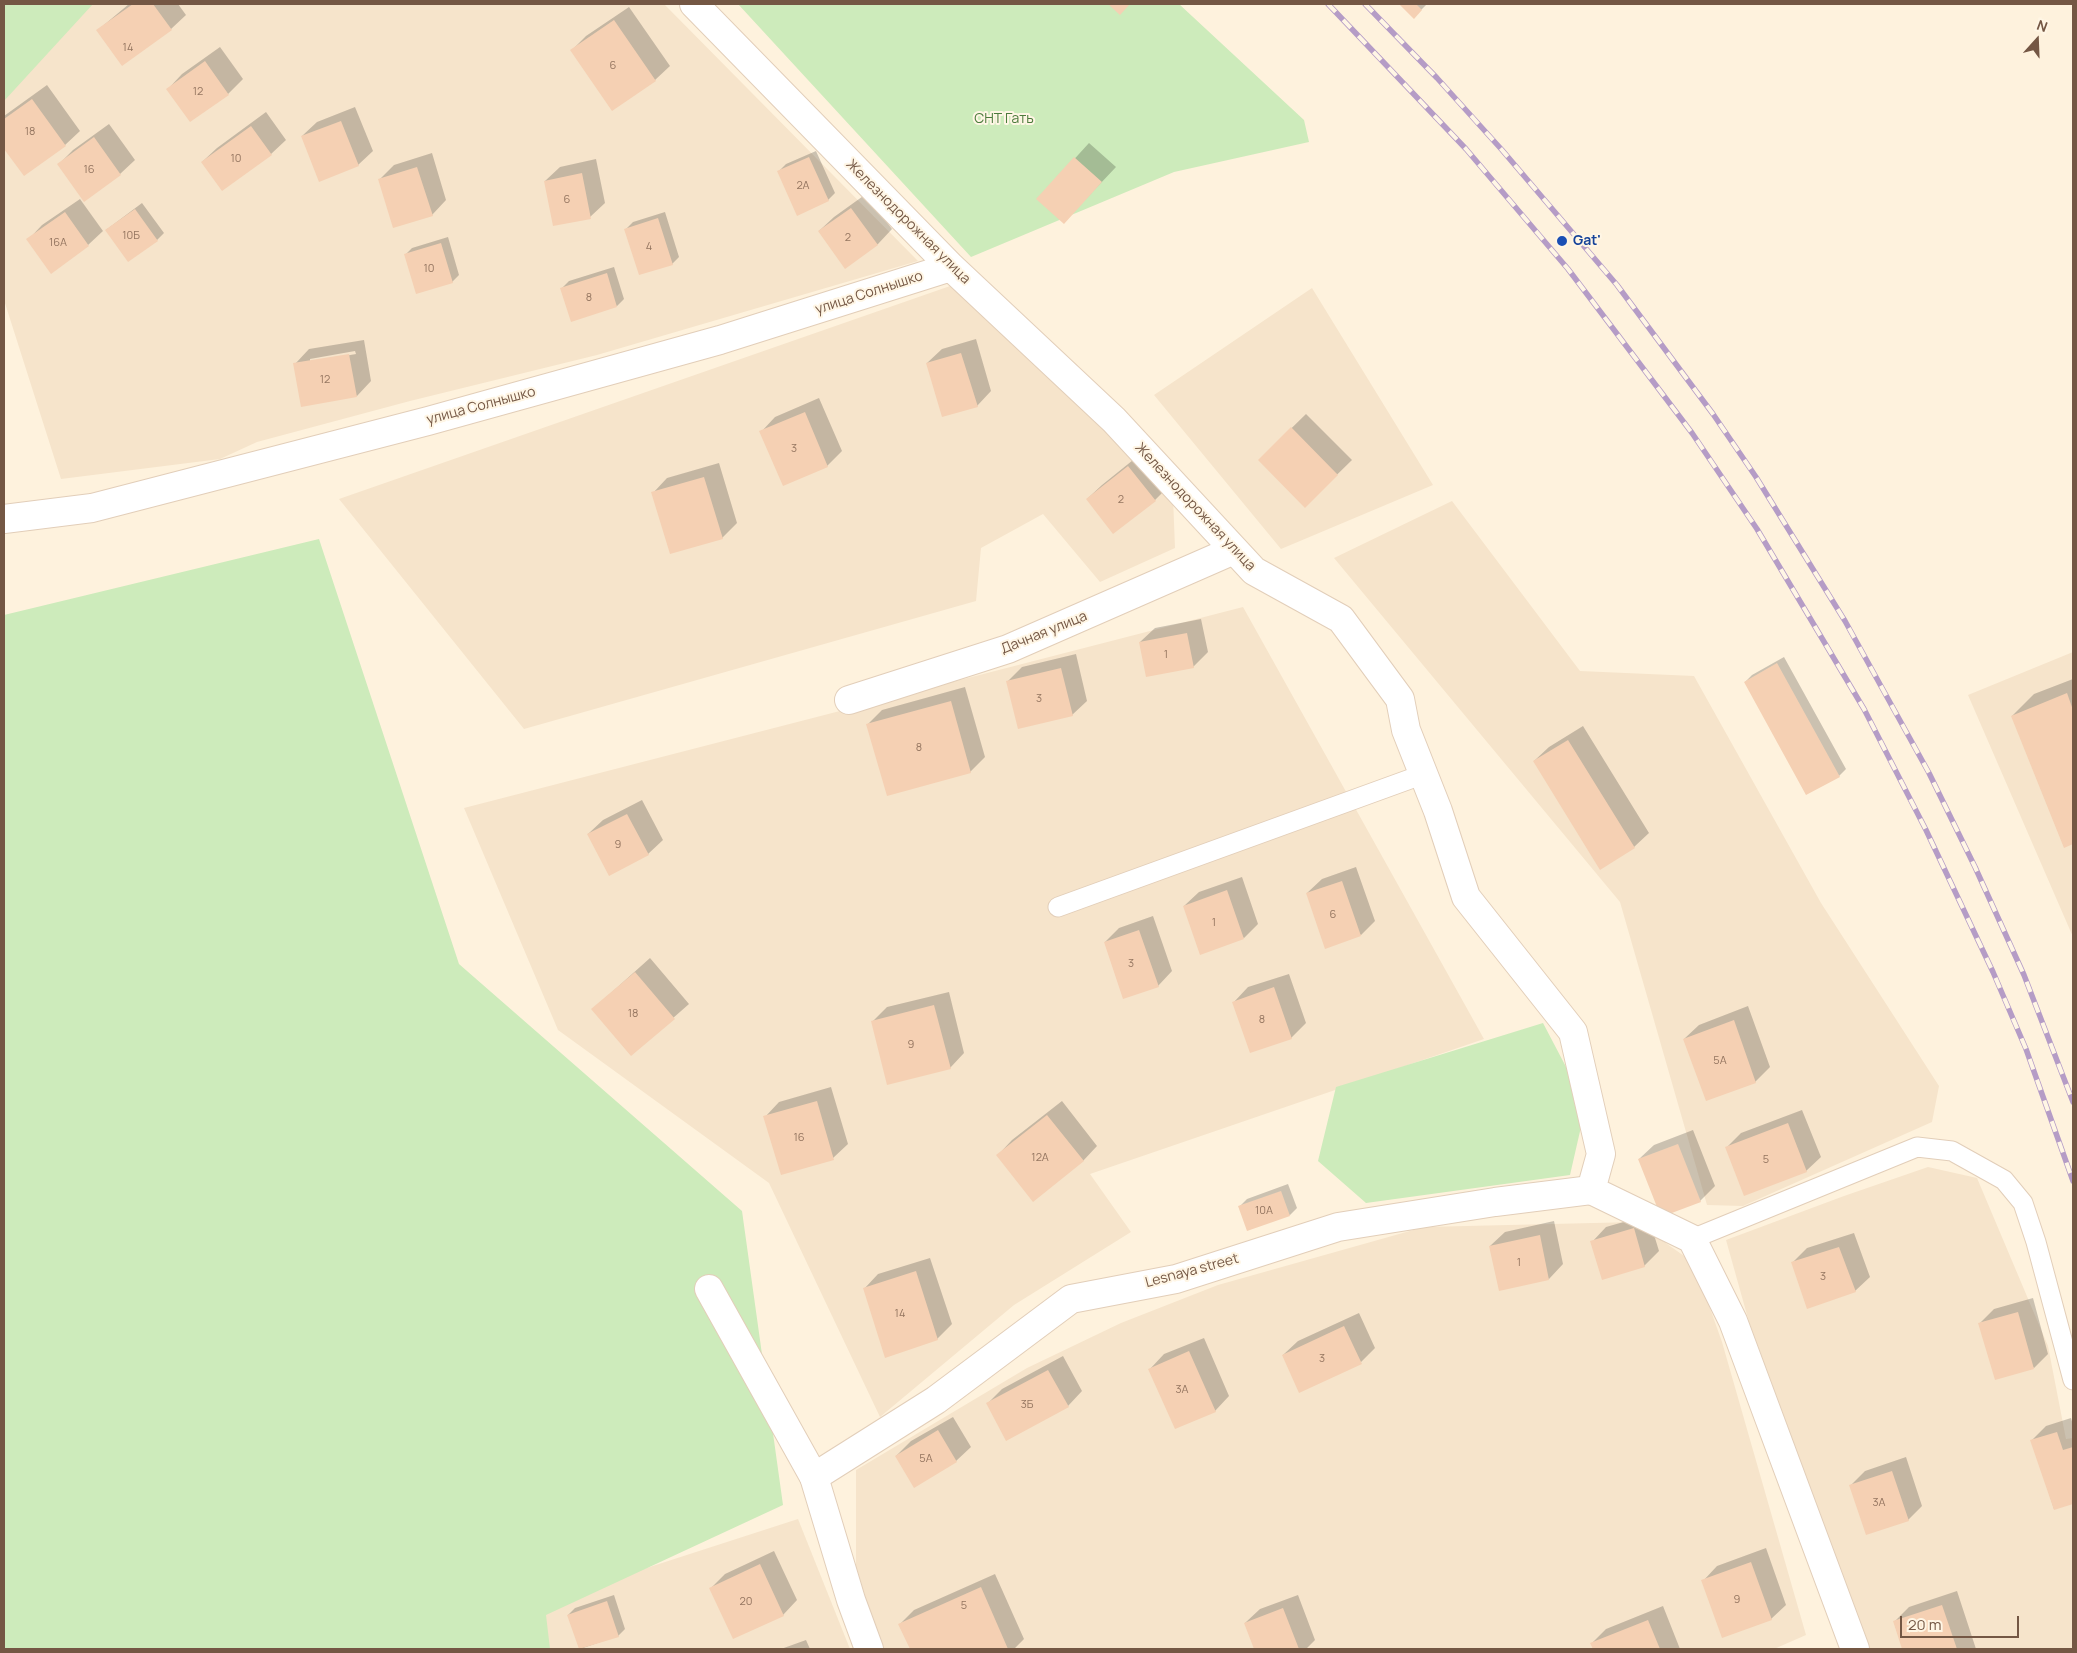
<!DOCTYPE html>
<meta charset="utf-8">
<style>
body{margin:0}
#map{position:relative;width:2077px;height:1653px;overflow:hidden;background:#fef2dd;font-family:Manrope,sans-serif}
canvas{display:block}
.frame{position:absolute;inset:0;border:5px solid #745744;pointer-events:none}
.north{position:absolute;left:2012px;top:15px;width:50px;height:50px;-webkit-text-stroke:4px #fff6e5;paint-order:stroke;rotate:20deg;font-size:14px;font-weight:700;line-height:20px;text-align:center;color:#745744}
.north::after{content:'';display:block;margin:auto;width:18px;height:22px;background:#745744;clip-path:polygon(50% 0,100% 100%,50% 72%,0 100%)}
.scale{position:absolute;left:1900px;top:1616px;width:119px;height:22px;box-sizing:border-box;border:2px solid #745744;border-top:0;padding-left:6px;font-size:15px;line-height:18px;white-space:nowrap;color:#745744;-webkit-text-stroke:4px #fff6e5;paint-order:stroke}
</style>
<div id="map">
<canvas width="2077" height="1653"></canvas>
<div class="frame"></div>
<div class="north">N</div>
<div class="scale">20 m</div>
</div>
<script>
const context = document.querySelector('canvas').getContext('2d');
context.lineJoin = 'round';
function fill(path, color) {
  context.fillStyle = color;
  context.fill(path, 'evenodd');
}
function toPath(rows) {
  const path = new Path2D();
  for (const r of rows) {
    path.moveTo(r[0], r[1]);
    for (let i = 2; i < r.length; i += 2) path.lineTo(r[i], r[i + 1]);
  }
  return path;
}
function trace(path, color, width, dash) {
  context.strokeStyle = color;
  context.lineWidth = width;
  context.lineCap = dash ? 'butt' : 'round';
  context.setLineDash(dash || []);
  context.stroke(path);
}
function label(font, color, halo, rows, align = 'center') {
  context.font = font + ' Manrope,sans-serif';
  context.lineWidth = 4;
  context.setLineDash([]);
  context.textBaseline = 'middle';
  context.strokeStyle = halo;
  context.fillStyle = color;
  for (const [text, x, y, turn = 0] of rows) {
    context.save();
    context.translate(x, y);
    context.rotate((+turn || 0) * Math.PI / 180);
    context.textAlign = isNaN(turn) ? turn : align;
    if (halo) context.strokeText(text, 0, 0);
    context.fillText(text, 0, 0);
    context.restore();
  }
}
const residential = toPath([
 [60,4,664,4,918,261,597,355,410,401,257,442,220,459,61,479,4,300,4,67],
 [953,285,1107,427,1173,497,1175,548,1100,582,1043,514,981,548,976,601,524,729,339,499],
 [1312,288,1433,485,1281,549,1154,395],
 [1452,501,1580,671,1694,676,1821,903,1939,1086,1932,1122,1743,1206,1707,1205,1620,902,1334,558],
 [1243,607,1484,1039,1090,1174,1131,1232,1014,1305,880,1417,769,1183,558,1030,464,808],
 [2073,652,2073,937,1968,695],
 [1928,1167,1977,1178,2048,1346,2066,1439,2073,1438,2073,1649,1870,1649,1749,1322,1726,1240,1844,1196],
 [1636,1222,1694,1263,1722,1342,1806,1635,1774,1649,882,1649,856,1581,856,1470,1027,1368,1121,1323,1218,1285,1424,1227],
 [798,1519,850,1649,497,1649,492,1618]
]);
const green = toPath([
 [4,4,93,4,4,101],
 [738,4,1179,4,1304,120,1309,142,1174,172,971,257],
 [319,539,459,964,742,1211,783,1505,546,1615,550,1649,4,1649,4,615],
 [1543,1023,1586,1105,1570,1175,1366,1203,1318,1161,1336,1087]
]);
const shadow = toPath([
 [129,4,178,4,186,15,171,29,98,30],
 [1401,4,1427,4,1414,17],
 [629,7,670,66,655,80,612,109,572,50,586,36],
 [220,47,243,79,228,94,190,120,168,89,182,74],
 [47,85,80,131,65,145,24,174,4,146,4,116],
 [355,107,373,151,358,165,302,136,317,122],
 [266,112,286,140,271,154,202,162,217,148],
 [109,124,135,160,120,174,59,164,73,150],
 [1089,143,1116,167,1064,222,1038,199],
 [816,151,835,193,828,200,779,171,786,164],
 [432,153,446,200,432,215,380,179,394,165],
 [596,159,605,203,590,217,545,181,560,167],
 [866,194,892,229,878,244,845,267,819,231,834,217],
 [80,199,103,231,88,245,28,240,42,225],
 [142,203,164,233,157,240,106,230],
 [665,212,679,257,672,264,626,229,633,222],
 [448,237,459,275,452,282,405,255,412,248],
 [614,267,624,299,617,306,562,288,569,281],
 [976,339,991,391,977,406,927,363,942,349],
 [364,340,371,381,357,396,295,364,309,349],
 [355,351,356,354,310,362,310,359],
 [819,398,842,451,827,466,761,432,775,417],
 [1306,414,1352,460,1305,506,1259,460],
 [1143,452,1169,486,1155,500,1087,499,1102,485],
 [719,463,737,523,722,538,653,493,667,478],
 [1201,619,1208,652,1193,667,1140,642,1155,628],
 [1076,654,1087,701,1072,715,1008,681,1022,667],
 [1784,657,1846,769,1839,776,1745,682,1752,675],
 [2073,679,2073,843,2064,846,2012,716,2034,694],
 [965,687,985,757,970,772,868,724,882,710],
 [1583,726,1649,833,1634,847,1534,761,1549,747],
 [642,800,663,840,648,854,588,834,603,820],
 [1356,867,1375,921,1361,935,1307,893,1322,879],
 [1242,877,1258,924,1244,938,1184,906,1199,892],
 [1153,916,1172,971,1158,986,1105,942,1119,928],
 [650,958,689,1004,631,1055,593,1009],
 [1289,974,1306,1023,1291,1038,1234,1002,1248,987],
 [949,992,964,1053,950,1068,872,1022,887,1007],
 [1748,1006,1770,1067,1755,1082,1684,1039,1699,1025],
 [831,1087,848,1144,833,1158,765,1117,779,1102],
 [1062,1101,1097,1146,1083,1161,998,1155,1012,1140],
 [1802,1110,1821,1157,1806,1171,1726,1148,1741,1133],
 [1693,1130,1715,1186,1700,1201,1639,1159,1654,1145],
 [1288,1184,1297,1208,1290,1215,1240,1206,1247,1199],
 [1648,1215,1659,1251,1644,1266,1592,1242,1606,1227],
 [1554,1221,1563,1264,1549,1279,1490,1246,1505,1232],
 [1854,1233,1870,1277,1855,1291,1792,1263,1807,1248],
 [930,1258,952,1324,937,1339,864,1289,878,1274],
 [2033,1298,2048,1354,2034,1368,1980,1323,1994,1309],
 [1359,1313,1375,1348,1361,1362,1283,1355,1298,1341],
 [1204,1338,1229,1396,1215,1411,1150,1369,1164,1354],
 [1063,1356,1082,1391,1068,1406,987,1404,1002,1389],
 [953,1417,971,1447,956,1461,896,1456,911,1441],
 [2071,1418,2073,1425,2073,1503,2054,1509,2032,1440,2046,1426],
 [1906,1457,1922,1506,1908,1520,1851,1485,1865,1471],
 [1766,1548,1786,1605,1771,1619,1703,1581,1717,1566],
 [774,1551,797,1600,783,1615,711,1588,725,1574],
 [995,1574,1024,1639,1014,1649,911,1649,900,1624,914,1610],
 [1957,1591,1976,1649,1903,1649,1894,1622,1909,1607],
 [614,1595,625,1629,618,1636,580,1649,568,1615,575,1608],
 [1298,1595,1315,1640,1306,1649,1255,1649,1245,1623,1260,1609],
 [1663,1606,1680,1649,1594,1649,1592,1643,1606,1629],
 [806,1640,810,1649,781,1649]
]);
const building = toPath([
 [133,4,153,4,172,30,122,66,96,30],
 [1108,4,1130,4,1120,15],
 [1399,4,1416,4,1422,10,1414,19],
 [614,20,656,81,612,111,570,50],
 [205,61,229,95,190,122,166,89],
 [32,99,66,146,24,176,4,149,4,119],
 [341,121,359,166,319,182,301,136],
 [251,126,272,155,222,191,201,162],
 [94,137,121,175,84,202,57,164],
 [809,157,829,201,797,216,777,171],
 [1074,157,1102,182,1064,224,1036,199],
 [417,167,433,216,393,228,378,179],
 [582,173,591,219,553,226,544,181],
 [851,208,878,245,845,269,818,231],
 [135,209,158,241,128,262,105,230],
 [65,212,89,246,51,274,26,239],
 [658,218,673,265,639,275,624,229],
 [441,243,453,283,416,294,404,254],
 [607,273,617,307,571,322,560,288],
 [961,353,978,407,942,417,926,363],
 [349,354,357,397,301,407,293,363],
 [805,412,828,467,783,486,759,431],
 [1291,427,1338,475,1305,508,1258,460],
 [1128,466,1156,501,1113,534,1086,499],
 [704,477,723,539,670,554,651,492],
 [1187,633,1194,668,1146,677,1139,642],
 [1777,663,1840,777,1806,795,1744,682],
 [1061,668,1073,716,1018,729,1006,681],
 [2067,693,2073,710,2073,844,2064,848,2011,716],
 [951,701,971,773,887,796,866,724],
 [1568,740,1635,848,1600,870,1533,761],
 [627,814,649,855,609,876,587,834],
 [1342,881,1361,936,1325,949,1306,893],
 [1227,890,1244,939,1200,955,1183,906],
 [1139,930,1159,987,1123,999,1104,942],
 [635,972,675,1019,631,1056,591,1009],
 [1274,987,1292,1039,1250,1053,1232,1002],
 [934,1005,951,1069,887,1085,871,1021],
 [1734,1020,1756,1083,1706,1101,1683,1039],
 [817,1101,834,1160,781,1175,763,1116],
 [1047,1115,1084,1161,1033,1202,996,1155],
 [1788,1123,1807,1172,1744,1196,1725,1147],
 [1678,1144,1701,1202,1661,1217,1638,1159],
 [1281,1191,1290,1216,1247,1231,1238,1206],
 [1634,1228,1645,1267,1602,1280,1590,1241],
 [1540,1235,1549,1280,1499,1291,1489,1246],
 [1839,1247,1856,1292,1807,1309,1791,1262],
 [916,1271,938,1340,885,1358,863,1288],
 [2018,1312,2034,1369,1995,1380,1978,1323],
 [1344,1326,1362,1364,1299,1393,1282,1355],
 [1189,1351,1216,1412,1175,1429,1148,1369],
 [1048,1370,1069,1407,1006,1441,986,1403],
 [938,1430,957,1462,914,1488,895,1456],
 [2057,1432,2063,1450,2073,1447,2073,1504,2054,1510,2030,1440],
 [1892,1471,1909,1521,1866,1535,1849,1485],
 [1751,1562,1772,1620,1722,1638,1701,1580],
 [760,1564,784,1616,733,1639,709,1588],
 [981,1587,1008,1649,910,1649,898,1624],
 [607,1601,619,1637,579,1649,567,1615],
 [1942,1605,1957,1649,1902,1649,1893,1621],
 [1283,1608,1299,1649,1254,1649,1244,1623],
 [1648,1620,1660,1649,1593,1649,1590,1643]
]);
const service = toPath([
 [1058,907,1424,774],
 [1692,1239,1917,1147,1952,1151,2004,1180,2023,1203,2036,1242,2073,1380]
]);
const minor = toPath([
 [694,4,951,267,1114,420,1254,571,1341,619,1400,699,1406,730,1438,811,1466,897,1573,1032,1601,1154,1591,1190,1692,1239,1733,1321,1855,1649],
 [4,519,92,508,428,421,720,340,951,267],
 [849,700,1008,649,1234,550],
 [709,1289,814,1477]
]);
const tertiary = toPath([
 [869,1649,851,1600,814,1477,936,1400,1071,1299,1176,1279,1338,1227,1495,1202,1591,1190]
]);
const rail = toPath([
 [1328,4,1466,149,1568,269,1692,433,1757,529,1864,709,1926,830,1993,972,2026,1049,2073,1181],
 [1365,4,1437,78,1502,150,1617,285,1713,414,1756,477,1845,621,1929,773,1975,867,2024,975,2073,1102]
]);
const markers = [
 [1562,241,6,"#1a4fb4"]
];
const numberNames = [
 ["14",128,48],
 ["6",613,66],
 ["12",198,92],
 ["18",30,132],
 ["10",236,159],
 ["16",89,170],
 ["2А",803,186],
 ["6",567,200],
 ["10Б",131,236],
 ["2",848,238],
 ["16А",58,243],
 ["4",649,247],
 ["10",429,269],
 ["8",589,298],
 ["12",325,380],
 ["3",794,449],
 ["2",1121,500],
 ["1",1166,655],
 ["3",1039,699],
 ["8",919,748],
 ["9",618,845],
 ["6",1333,915],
 ["1",1214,923],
 ["3",1131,964],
 ["18",633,1014],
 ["8",1262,1020],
 ["9",911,1045],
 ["5А",1720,1061],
 ["16",799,1138],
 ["12А",1040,1158],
 ["5",1766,1160],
 ["10А",1264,1211],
 ["1",1519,1263],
 ["3",1823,1277],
 ["14",900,1314],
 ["3",1322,1359],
 ["3А",1182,1390],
 ["3Б",1027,1405],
 ["5А",926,1459],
 ["3А",1879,1503],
 ["9",1737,1600],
 ["20",746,1602],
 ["5",964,1606]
];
const parkNames = [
 ["СНТ Гать",1004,119]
];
const streetNames = [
 ["Железнодорожная улица",908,222,45],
 ["улица Солнышко",869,293,-18],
 ["улица Солнышко",481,406,-15],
 ["Железнодорожная улица",1195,507,47],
 ["Дачная улица",1044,633,-22],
 ["Lesnaya street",1192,1271,-15]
];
const transitNames = [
 ["Gat'",1573,241]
];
fill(residential, '#f6e4cb');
fill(green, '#cdebbb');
fill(shadow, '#0003');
fill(building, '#f5d0b3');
trace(service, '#e2ceb9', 21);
trace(minor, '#e2ceb9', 30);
trace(tertiary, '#e2ceb9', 30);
trace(service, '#fff', 19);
trace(minor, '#fff', 28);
trace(tertiary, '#fff', 28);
trace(rail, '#b59cc6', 5.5);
trace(rail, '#fff6e5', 4, [11]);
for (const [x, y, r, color] of markers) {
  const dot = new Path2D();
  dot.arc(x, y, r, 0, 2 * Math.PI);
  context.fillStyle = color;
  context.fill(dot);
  trace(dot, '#fff6e5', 2);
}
label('11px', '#947560', null, numberNames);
label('14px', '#4c7b3c', '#fff6e5', parkNames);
label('14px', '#745744', '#fff6e5', streetNames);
label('bold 14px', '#164399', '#fff6e5', transitNames, 'left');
</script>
